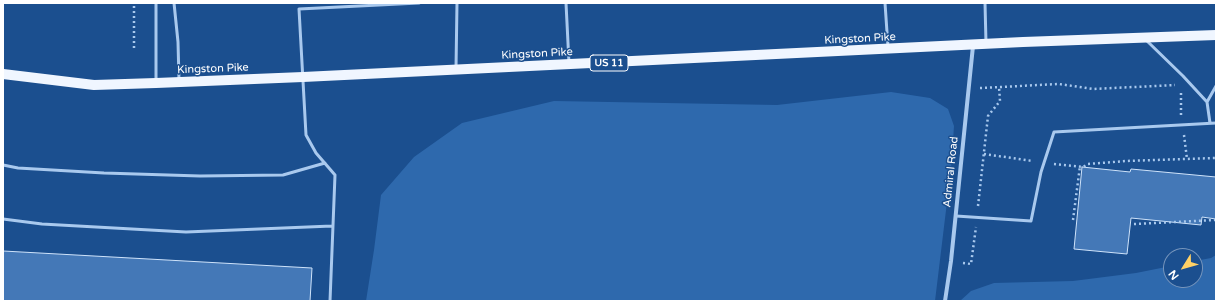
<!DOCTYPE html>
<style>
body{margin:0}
#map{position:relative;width:1219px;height:304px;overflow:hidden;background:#1b4f8f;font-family:"Varela Round",sans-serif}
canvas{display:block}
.frame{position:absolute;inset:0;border:4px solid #fff;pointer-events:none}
.north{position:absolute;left:1163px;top:248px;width:40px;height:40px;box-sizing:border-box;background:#1b4f8f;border:1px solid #7695bc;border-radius:50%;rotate:233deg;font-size:11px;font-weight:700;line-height:16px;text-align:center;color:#fff}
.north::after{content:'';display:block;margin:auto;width:14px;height:18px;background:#ffd166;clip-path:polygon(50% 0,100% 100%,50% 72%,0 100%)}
</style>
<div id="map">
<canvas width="1219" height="304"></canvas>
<div class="frame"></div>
<div class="north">N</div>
</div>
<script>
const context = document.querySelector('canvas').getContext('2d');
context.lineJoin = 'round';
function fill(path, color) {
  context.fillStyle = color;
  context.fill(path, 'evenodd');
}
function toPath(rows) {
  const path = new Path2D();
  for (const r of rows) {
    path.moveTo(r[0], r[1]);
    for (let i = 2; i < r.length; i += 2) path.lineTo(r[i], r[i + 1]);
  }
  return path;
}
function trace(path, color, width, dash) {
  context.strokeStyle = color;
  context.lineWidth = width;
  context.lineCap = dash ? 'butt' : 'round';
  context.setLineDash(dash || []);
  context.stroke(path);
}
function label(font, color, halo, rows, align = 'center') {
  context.font = font + ' "Varela Round",sans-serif';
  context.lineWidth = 3;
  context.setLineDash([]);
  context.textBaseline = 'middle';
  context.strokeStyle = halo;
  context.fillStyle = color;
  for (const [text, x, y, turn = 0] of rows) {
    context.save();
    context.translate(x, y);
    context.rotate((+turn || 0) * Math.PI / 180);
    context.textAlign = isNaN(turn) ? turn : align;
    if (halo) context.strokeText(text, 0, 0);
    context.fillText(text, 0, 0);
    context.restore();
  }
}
const green = toPath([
 [891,92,930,98,948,109,954,126,951,169,935,301,366,301,374,250,381,195,414,157,462,123,554,101,777,105],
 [1216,255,1216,301,960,301,971,291,994,283,1073,281,1136,273,1171,266,1171,280,1195,280,1195,261,1211,258]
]);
const building = toPath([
 [1082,167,1130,172,1131,169,1216,177,1216,219,1202,217,1201,225,1131,218,1127,254,1074,249,1082,167],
 [3,251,312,268,310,301,3,301,3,251]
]);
const path = toPath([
 [134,48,134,3],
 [980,88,1059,84,1093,89,1175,85],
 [1181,115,1181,92],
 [1184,135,1187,159],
 [984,154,1033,161],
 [1054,164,1083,167,1088,164,1126,161,1216,158],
 [978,206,988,116,1000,101,999,87],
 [1073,220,1080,166],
 [1134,224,1216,220],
 [963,263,971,264,976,227]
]);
const lane = toPath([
 [174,3,178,42,179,80],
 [566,3,569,63],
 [885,3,888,47],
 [985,3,986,43],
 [1147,41,1183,76,1207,102],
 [456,68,457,3],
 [156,81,156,3],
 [1210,123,1207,102,1216,86],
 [3,165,18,168,104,173,200,176,283,175,325,163],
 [956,216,1031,221,1041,172,1054,132,1216,123],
 [3,219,42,224,186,232,332,226],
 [330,301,335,175,316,153,306,135,299,9,419,3]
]);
const street = toPath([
 [945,301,951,261,973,46]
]);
const primary = toPath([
 [3,74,94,85,156,83,303,77,1023,42,1216,35]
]);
const shields = [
 [609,63,38]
];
const shieldNames = [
 ["US 11",609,63]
];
const streetNames = [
 ["Kingston Pike",860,39,-3],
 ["Kingston Pike",537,54,-3],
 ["Kingston Pike",213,69,-2],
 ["Admiral Road",951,172,-84]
];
fill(green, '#2e69ad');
fill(building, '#4478b7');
trace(building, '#cfe3fa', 1);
trace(path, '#a9c9ee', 2.5, [2, 3]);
trace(lane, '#a9c9ee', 3);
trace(street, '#a9c9ee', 4);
trace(primary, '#f0f6ff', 10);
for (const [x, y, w] of shields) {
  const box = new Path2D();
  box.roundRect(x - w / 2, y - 8, w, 16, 3);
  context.fillStyle = '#1b4f8f';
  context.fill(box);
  trace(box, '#fff', 1);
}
label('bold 10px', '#fff', null, shieldNames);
label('11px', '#fff', '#1b4f8f', streetNames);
</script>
